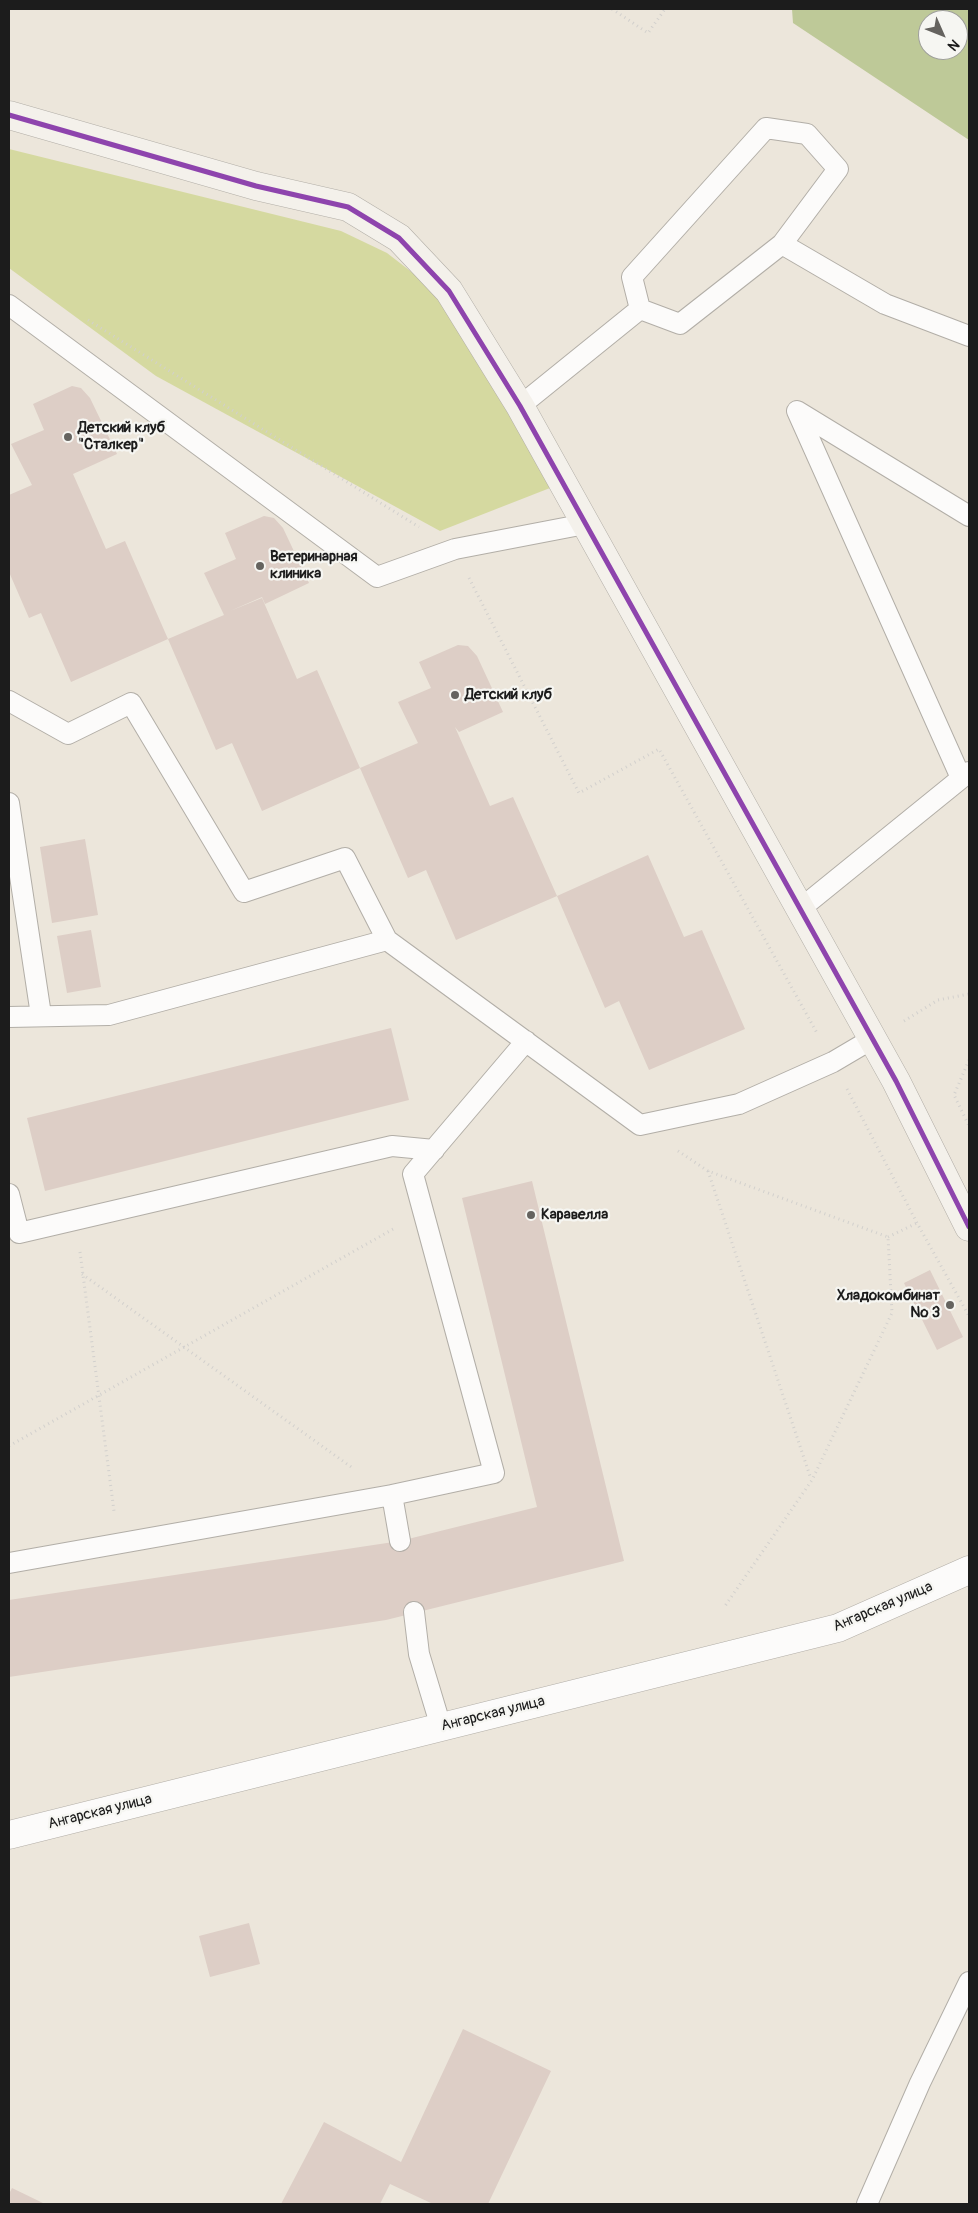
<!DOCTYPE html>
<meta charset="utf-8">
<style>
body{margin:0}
#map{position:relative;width:978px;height:2213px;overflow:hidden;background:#ece6db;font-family:Pangolin,sans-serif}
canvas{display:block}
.frame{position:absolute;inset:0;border:10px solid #1c1c1c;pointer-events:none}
.north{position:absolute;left:918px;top:10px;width:50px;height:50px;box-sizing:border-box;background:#f6f6f2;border:1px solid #9f9f9c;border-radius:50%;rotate:134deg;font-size:14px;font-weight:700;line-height:20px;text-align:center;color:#1c1c1c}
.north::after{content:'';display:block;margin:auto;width:18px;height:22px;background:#65635f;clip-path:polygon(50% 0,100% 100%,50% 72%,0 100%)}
</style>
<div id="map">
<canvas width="978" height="2213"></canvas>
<div class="frame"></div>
<div class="north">N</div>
</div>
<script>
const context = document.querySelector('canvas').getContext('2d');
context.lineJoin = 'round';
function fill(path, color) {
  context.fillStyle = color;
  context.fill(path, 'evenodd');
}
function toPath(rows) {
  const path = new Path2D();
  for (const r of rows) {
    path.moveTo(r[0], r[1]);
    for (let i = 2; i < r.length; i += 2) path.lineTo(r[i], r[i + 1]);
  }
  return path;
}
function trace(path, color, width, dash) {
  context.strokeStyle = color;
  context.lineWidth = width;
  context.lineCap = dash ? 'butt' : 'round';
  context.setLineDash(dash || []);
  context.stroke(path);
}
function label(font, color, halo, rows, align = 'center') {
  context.font = font + ' Pangolin,sans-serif';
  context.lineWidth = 4.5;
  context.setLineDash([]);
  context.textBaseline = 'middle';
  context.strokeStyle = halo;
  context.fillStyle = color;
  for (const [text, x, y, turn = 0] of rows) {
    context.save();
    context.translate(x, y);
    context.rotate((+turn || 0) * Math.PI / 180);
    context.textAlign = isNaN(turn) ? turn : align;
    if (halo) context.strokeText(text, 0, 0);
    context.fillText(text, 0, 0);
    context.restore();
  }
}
const green = toPath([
 [9,149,341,231,387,253,431,287,470,343,550,488,440,531,156,376,9,268]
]);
const forest = toPath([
 [792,9,969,9,969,140,793,23],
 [928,20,958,20,958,50,928,50]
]);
const building = toPath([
 [72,386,81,388,90,398,117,454,73,474,106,549,125,541,168,639,71,682,41,613,29,618,9,572,9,495,32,485,11,444,44,430,33,404],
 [264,516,274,518,283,528,309,583,265,604,262,597,230,611,262,598,297,679,317,670,360,768,262,811,232,743,216,750,168,639,224,615,204,573,236,559,225,533],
 [458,645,468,646,477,656,503,712,459,732,455,727,490,806,513,797,557,896,456,940,426,870,408,878,360,768,418,743,398,702,431,688,419,662],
 [85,839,98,915,52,923,40,847],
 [648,855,684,937,702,930,745,1029,649,1070,619,1001,605,1008,557,896],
 [91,930,101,987,67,993,57,936],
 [391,1028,409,1100,45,1191,27,1118],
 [532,1181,624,1561,386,1620,9,1677,9,1600,400,1541,537,1507,462,1198],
 [930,1270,963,1337,937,1350,904,1283],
 [249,1923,260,1964,210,1977,199,1936],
 [463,2029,551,2071,488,2204,433,2204,390,2184,380,2204,281,2204,324,2122,401,2162],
 [12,2188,45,2204,9,2204,9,2194]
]);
const path = toPath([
 [612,9,648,33,665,9],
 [88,320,419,527],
 [469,578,579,793,659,749,817,1033],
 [904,1021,938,1000,969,994],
 [969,1060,954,1095,969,1126],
 [847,1089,917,1223,969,1316],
 [678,1151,708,1171,888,1237,892,1313,812,1480,725,1606],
 [708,1171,811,1479],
 [888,1237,917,1223],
 [80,1252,114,1511],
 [82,1274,354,1469],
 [9,1446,395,1228]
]);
const service = toPath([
 [782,244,885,304,969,336],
 [9,305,377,577,455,549,585,524],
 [520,406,640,309,632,277,766,128,807,134,838,169,782,244,680,324,640,309],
 [9,701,68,734,131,703,244,892,345,858,387,940],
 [961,778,797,411,969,516],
 [9,803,41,1015],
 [800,909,969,772],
 [9,1017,109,1015,387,940,640,1125,739,1104,833,1062,872,1039],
 [9,1194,19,1233,392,1146,434,1150],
 [392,1495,494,1473,413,1174,526,1041],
 [9,1563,392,1495,400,1541],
 [414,1612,419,1654,441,1727],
 [867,2204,920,2083,969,1982]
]);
const tertiary = toPath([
 [9,1835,838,1628,969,1570]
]);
const secondary = toPath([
 [9,115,256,186,348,207,399,238,449,291,520,406,896,1081,969,1227]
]);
const bus1 = toPath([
 [9,115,256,186,348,207,399,238,449,291,520,406,896,1081,969,1227]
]);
const markers = [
 [68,437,5,"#65635f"],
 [260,566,5,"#65635f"],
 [455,695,5,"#65635f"],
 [531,1215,5,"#65635f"],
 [950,1305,5,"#65635f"]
];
const poiNames = [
 ["Детский клуб",78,428],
 ["\"Сталкер\"",78,445],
 ["Ветеринарная",270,557],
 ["клиника",270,574],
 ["Детский клуб",465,695],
 ["Каравелла",541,1215],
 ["Хладокомбинат",940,1296,"right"],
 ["№ 3",940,1313,"right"]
];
const streetNames = [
 ["Ангарская улица",883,1607,-23],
 ["Ангарская улица",493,1714,-14],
 ["Ангарская улица",100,1812,-14]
];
fill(green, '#d5d9a0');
fill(forest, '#bec998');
fill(building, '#ddcec6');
trace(service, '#b2aea7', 22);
trace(tertiary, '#b2aea7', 29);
trace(secondary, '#b2aea7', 29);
trace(path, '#d2d0cd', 3, [1, 4]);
trace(service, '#fcfbfa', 20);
trace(tertiary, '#fcfbfa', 28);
trace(secondary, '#f4f1eb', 28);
trace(bus1, '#8e44ad', 5);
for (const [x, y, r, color] of markers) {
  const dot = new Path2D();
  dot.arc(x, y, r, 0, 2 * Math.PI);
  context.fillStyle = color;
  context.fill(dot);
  trace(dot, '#f6f6f2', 2);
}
label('bold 15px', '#1c1c1c', '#f6f6f2', poiNames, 'left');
label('15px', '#1c1c1c', '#f6f6f2', streetNames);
</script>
